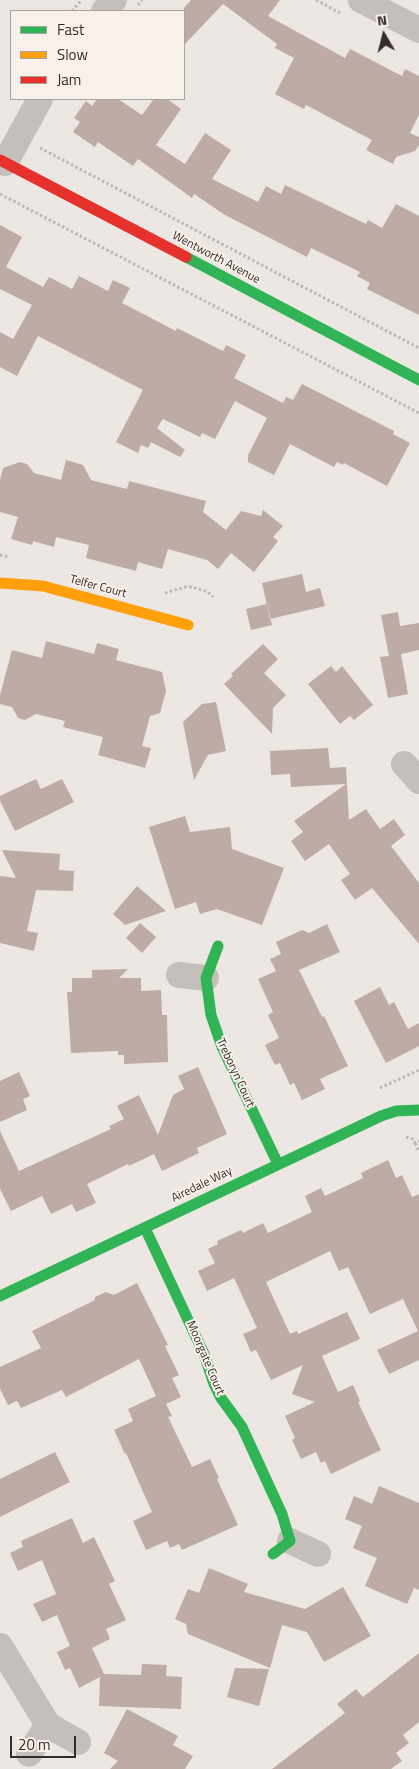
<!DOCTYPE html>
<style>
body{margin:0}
#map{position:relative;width:419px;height:1769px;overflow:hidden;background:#ece7e2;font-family:"Titillium Web",sans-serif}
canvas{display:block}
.legend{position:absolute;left:10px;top:10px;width:175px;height:90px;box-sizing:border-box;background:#f8f0ea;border:1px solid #aaa29d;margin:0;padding:6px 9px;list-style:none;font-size:15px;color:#352c29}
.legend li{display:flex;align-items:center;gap:10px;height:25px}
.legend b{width:25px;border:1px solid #aaa29d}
.north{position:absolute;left:359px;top:10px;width:50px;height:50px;-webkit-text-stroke:4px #f8f0ea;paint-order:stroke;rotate:352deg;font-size:14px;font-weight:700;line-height:20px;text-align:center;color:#352c29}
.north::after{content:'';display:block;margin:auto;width:18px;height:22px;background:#352c29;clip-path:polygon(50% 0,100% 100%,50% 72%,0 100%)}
.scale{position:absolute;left:10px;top:1736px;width:66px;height:22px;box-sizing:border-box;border:2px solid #352c29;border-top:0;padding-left:6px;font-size:15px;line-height:18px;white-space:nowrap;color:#352c29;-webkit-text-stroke:4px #f8f0ea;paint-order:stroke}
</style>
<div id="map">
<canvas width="419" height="1769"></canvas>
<ul class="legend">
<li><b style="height:6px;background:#30b455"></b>Fast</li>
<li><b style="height:6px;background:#ff9f0a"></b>Slow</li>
<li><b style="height:6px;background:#e5322d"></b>Jam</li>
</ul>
<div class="north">N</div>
<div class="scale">20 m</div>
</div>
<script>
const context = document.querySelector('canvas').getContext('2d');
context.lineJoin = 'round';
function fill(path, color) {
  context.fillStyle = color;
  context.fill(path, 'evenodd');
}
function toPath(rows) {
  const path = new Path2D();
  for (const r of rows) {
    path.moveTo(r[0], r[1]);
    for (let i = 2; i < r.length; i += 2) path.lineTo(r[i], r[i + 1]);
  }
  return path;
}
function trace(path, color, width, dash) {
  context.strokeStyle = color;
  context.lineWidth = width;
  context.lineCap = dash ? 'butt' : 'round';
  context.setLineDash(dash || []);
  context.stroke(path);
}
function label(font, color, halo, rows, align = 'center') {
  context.font = font + ' "Titillium Web",sans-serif';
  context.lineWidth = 4;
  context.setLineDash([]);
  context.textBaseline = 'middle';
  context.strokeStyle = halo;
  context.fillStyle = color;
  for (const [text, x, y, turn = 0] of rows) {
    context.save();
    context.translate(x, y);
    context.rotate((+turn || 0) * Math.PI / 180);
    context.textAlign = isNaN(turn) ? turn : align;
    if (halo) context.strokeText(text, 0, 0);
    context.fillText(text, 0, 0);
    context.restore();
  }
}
const building = toPath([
 [191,0,280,0,268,16,345,58,350,49,402,76,405,69,419,76,419,115,410,133,419,137,419,145,415,151,396,157,393,164,366,150,372,140,306,105,304,109,275,94,294,58,275,48,277,44,223,4,184,45,184,8],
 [97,99,118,99,142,115,154,99,167,99,181,109,156,145,185,164,205,133,231,150,212,179,258,202,266,186,281,194,285,185,366,224,368,220,382,228,396,204,419,216,419,315,367,289,370,283,357,276,360,272,311,248,307,257,225,215,194,194,192,198,138,159,133,166,98,142,95,147,73,132,80,122,74,118,86,101,92,106],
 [0,225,22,237,6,267,43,287,49,277,72,289,79,276,108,291,113,280,130,288,122,303,176,331,177,328,223,351,226,345,246,355,234,378,283,403,286,397,293,400,302,384,394,431,393,434,410,443,387,486,344,463,343,465,337,462,334,467,290,444,274,475,248,462,248,455,267,418,235,401,215,439,202,433,200,437,163,419,157,428,185,450,180,457,151,442,148,448,141,445,138,453,116,442,143,390,38,336,17,376,0,367,0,332,13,339,32,305,0,289],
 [66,460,83,465,91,480,127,489,129,481,206,501,203,512,226,530,241,511,261,516,263,510,283,526,273,537,278,541,254,572,231,553,218,569,207,560,168,549,162,569,138,562,136,571,86,558,89,545,56,537,54,547,33,541,32,545,11,539,18,517,0,512,0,480,3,468,20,462,27,464,34,473,61,480],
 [302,574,306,592,320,588,325,606,270,619,262,583],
 [267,604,272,625,251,630,246,609],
 [398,612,400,626,419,623,419,650,401,654,408,694,388,698,380,657,389,656,381,615],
 [46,641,94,654,97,643,119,649,116,660,162,672,166,691,160,713,150,716,142,746,151,748,145,768,98,755,103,737,63,727,65,721,36,714,25,720,18,718,12,707,0,704,0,695,12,650,42,658],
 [263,644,278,659,264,673,286,695,273,708,272,734,224,684,233,676,231,674],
 [331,666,336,672,342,666,373,705,354,720,350,716,340,724,308,684],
 [216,702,226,751,208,755,194,780,183,722,202,704],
 [328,748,330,768,346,767,349,820,366,809,380,829,394,819,405,835,391,846,419,883,419,944,372,888,355,900,341,880,350,874,329,844,305,861,291,841,303,832,294,821,346,784,291,787,290,774,271,775,270,751],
 [36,779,41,789,62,779,74,802,15,831,0,801,0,796],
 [185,816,190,832,230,827,232,849,284,868,262,925,217,909,200,914,196,902,175,909,149,827],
 [2,850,60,854,59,870,74,871,73,891,36,890,27,931,38,933,34,951,0,943,0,876,16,878],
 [137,886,166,911,125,925,113,914],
 [140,923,156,937,142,953,126,938],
 [327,924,340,952,299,970,322,1017,324,1016,348,1066,320,1079,325,1089,302,1100,294,1083,290,1085,280,1063,275,1065,265,1045,279,1038,268,1015,273,1012,258,979,276,971,270,959,281,954,276,942,302,930,309,933],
 [128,969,119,978,141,978,141,991,161,990,162,1015,167,1015,168,1062,124,1064,124,1055,118,1055,118,1051,71,1053,67,992,72,992,72,978,92,978,92,970],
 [380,987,389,1005,394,1002,408,1029,419,1023,419,1046,386,1063,354,1001],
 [198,1067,227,1134,197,1148,199,1153,162,1171,154,1154,129,1166,128,1164,87,1184,96,1203,76,1212,72,1204,51,1214,42,1196,11,1211,0,1189,0,1131,19,1171,111,1129,109,1126,124,1119,117,1106,139,1095,158,1135,173,1095,184,1089,178,1076],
 [19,1072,30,1096,23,1099,27,1110,0,1122,0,1081],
 [388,1160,396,1178,402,1175,412,1197,419,1194,419,1360,389,1374,377,1350,418,1331,403,1299,370,1314,348,1267,339,1271,330,1251,266,1282,290,1334,297,1331,298,1334,347,1312,360,1339,322,1356,338,1392,353,1385,360,1401,358,1402,381,1450,331,1474,325,1461,321,1463,316,1452,301,1459,292,1440,295,1438,285,1416,315,1402,292,1394,303,1365,271,1380,256,1350,251,1352,243,1334,257,1328,234,1278,207,1291,198,1271,215,1263,208,1249,218,1244,217,1241,241,1230,243,1233,263,1223,268,1233,312,1212,305,1196,321,1188,325,1196,363,1178,361,1173],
 [137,1283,168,1345,165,1346,179,1375,172,1378,181,1397,166,1404,172,1416,168,1417,192,1467,210,1459,219,1478,217,1479,238,1525,182,1550,179,1544,170,1548,167,1541,146,1550,133,1521,152,1512,126,1453,125,1454,114,1430,133,1421,128,1409,156,1396,139,1359,66,1397,62,1390,21,1408,17,1401,8,1405,0,1389,0,1367,41,1348,32,1331,95,1300,95,1297,106,1292,114,1295],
 [55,1452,70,1482,0,1517,0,1479],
 [379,1486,419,1503,419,1590,414,1588,407,1604,365,1586,377,1558,353,1548,362,1526,345,1519,354,1496,372,1504],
 [72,1518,83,1543,94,1537,115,1581,109,1584,126,1620,106,1629,110,1639,92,1648,104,1674,141,1675,142,1664,167,1665,166,1676,182,1677,181,1709,99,1706,100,1677,79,1688,70,1668,65,1670,57,1652,70,1646,57,1615,42,1622,33,1604,56,1594,42,1560,18,1571,10,1553,23,1547,21,1541],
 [209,1568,248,1584,244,1592,305,1609,343,1587,371,1636,324,1662,307,1632,282,1625,270,1668,188,1634,186,1624,175,1619,188,1589,199,1593],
 [419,1653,419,1722,403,1735,409,1743,396,1753,402,1761,391,1769,272,1769,345,1713,337,1704,356,1689,363,1697],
 [235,1668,269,1669,259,1706,227,1697],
 [127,1709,178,1736,173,1745,193,1756,185,1769,110,1769,118,1761,104,1753]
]);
const path = toPath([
 [316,0,340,13],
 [138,5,142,0],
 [72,11,82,0],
 [40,148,419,348],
 [0,194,419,413],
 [0,555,9,557],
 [165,593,185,587,192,587,208,592,213,597],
 [380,1088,419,1070],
 [406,1137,413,1139,415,1143,419,1141],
 [415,1143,419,1152]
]);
const street = toPath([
 [361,0,419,30],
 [104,11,114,0],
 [5,163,40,99],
 [404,764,419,781],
 [179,975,206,978],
 [290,1541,318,1554],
 [0,1646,48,1725,78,1742],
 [29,1754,48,1725]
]);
const fast = toPath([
 [186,257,419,380],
 [218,946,206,978,211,1015,222,1047,278,1164],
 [145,1228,204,1354,214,1384,221,1398,242,1427,282,1514,290,1541,273,1554],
 [0,1296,381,1116,396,1111,419,1110]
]);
const slow = toPath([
 [0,583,43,586,188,625]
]);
const jam = toPath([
 [0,160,186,257]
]);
const streetNames = [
 ["Wentworth Avenue",216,258,28],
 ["Telfer Court",98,587,15],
 ["Treboryn Court",235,1073,65],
 ["Airedale Way",202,1185,-26],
 ["Moorgate Court",205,1358,67]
];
fill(building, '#beaba6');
trace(path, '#beb7b3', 3, [2.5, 2.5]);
trace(street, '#c5bfbb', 26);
trace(fast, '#30b455', 11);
trace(slow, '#ff9f0a', 11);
trace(jam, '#e5322d', 11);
label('12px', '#352c29', '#f8f0ea', streetNames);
</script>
